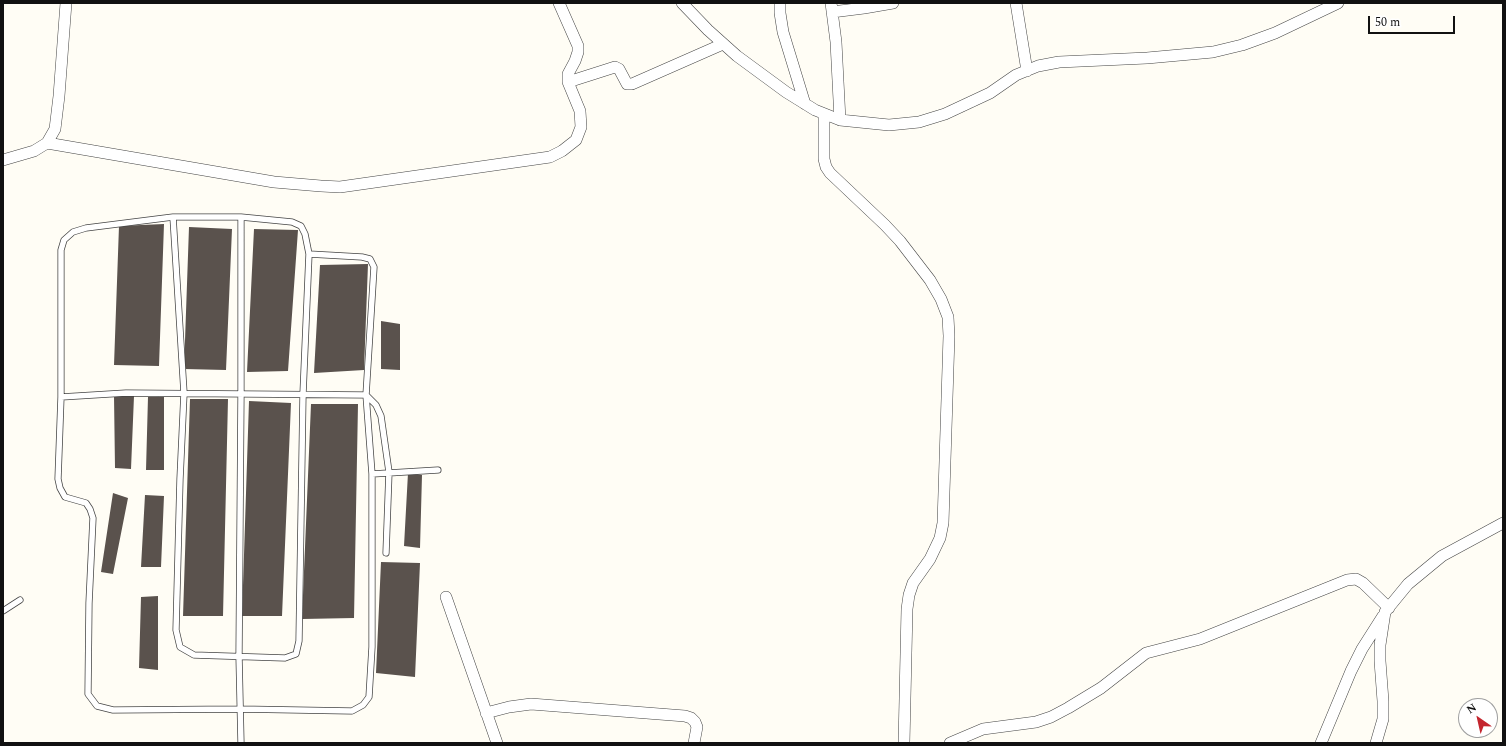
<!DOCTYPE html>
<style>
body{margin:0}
#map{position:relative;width:1506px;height:746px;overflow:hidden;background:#fffdf5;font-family:Spectral,serif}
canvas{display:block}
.frame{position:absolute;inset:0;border:4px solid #111;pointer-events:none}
.north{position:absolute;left:1458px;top:698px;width:40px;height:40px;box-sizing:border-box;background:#fff;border:1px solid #a0a0a0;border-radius:50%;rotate:326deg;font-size:11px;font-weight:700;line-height:16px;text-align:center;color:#111}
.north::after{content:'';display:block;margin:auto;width:14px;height:18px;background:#c4262e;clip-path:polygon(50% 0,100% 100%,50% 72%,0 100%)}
.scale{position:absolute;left:1368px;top:16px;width:87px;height:18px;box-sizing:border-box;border:2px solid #111;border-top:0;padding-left:5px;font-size:12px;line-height:14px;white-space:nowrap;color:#111;-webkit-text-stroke:3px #fff;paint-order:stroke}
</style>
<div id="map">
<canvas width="1506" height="746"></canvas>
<div class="frame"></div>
<div class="north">N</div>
<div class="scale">50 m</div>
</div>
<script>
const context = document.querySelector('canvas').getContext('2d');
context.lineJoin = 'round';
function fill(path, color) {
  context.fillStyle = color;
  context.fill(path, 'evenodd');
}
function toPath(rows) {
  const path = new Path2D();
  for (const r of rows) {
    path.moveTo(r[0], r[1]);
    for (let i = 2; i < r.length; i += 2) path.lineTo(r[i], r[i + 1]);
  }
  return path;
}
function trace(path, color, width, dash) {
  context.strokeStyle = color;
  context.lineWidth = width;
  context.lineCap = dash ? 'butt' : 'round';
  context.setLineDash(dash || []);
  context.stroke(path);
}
const building = toPath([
 [164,224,159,366,114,365,119,226],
 [189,227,232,229,226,370,184,369],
 [254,229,298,230,288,371,247,372],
 [368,264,364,370,314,373,320,265],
 [381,321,400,324,400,370,381,369],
 [114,396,134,396,131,469,115,468],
 [148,397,164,397,164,470,146,470],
 [190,399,228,399,223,616,183,616],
 [249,401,291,403,282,616,242,616],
 [311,404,358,404,354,618,302,619],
 [408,473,422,475,420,548,404,546],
 [113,493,128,498,113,574,101,572],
 [145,495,164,496,161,567,141,567],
 [381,562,420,563,415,677,376,673],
 [158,596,158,670,139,668,141,597]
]);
const lane = toPath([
 [173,217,241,217,292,222,301,226,305,234,309,254,362,257,370,259,374,267,366,395,372,474,372,647,369,697,363,705,352,711,240,709,113,710,97,706,88,694,89,603,93,518,90,509,86,503,65,497,60,488,58,479,61,397,61,250,64,240,73,232,86,228,173,217],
 [173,217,184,393,180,479,176,630,180,647,194,655,285,658,296,654,299,641,303,394,309,254],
 [61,397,126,393,366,395,376,405,381,416,389,472,386,553],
 [372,474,438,470],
 [3,611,20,600],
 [241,743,239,656,241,394,241,217]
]);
const street = toPath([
 [682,3,708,30,737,56,786,92,815,110,840,120,889,125,919,122,945,114,990,93,1016,75,1038,66,1059,62,1147,58,1213,52,1242,45,1275,33,1338,3],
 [780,3,780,13,783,32,805,104],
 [831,3,836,42,840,120],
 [1016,3,1027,71],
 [832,12,864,8,893,3],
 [568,82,615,67,619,69,627,84,632,84,723,44],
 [824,114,824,159,826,167,830,173,885,225,900,241,930,280,941,299,948,317,949,336,943,523,940,538,930,559,913,583,909,595,907,609,904,743],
 [47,143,274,182,321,186,340,187,550,157,562,151,576,140,581,127,580,111,568,82,568,74,575,61,578,52,578,46,559,3],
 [3,160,34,151,47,143,55,129,59,96,66,3],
 [446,597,497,743],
 [486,713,509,707,531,704,685,716,691,718,695,722,697,727,694,743],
 [950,743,983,729,1036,722,1051,717,1068,708,1101,688,1146,653,1200,639,1347,580,1356,579,1363,583,1389,608],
 [1321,743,1351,671,1362,649,1383,616],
 [1376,743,1383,719,1383,701,1380,661,1380,645,1385,612,1408,584,1442,556,1503,523]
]);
fill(building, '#5a524d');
trace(lane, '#444', 7);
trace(street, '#444', 12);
trace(lane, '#fff', 5.5);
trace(street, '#fff', 11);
</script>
